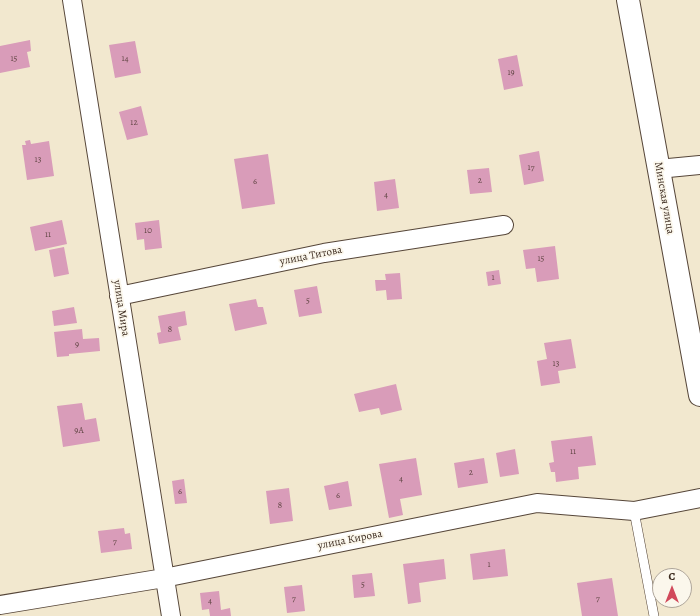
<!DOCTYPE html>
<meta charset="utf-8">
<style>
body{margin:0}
#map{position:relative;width:700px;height:616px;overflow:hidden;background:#f2e8cf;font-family:Alegreya,serif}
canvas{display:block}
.north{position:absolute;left:652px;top:568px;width:40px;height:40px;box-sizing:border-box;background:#fbf7ec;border:1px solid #aea59a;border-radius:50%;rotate:0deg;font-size:11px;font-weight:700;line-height:16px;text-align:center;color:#3b2a1e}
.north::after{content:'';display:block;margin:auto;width:14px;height:18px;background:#d1495b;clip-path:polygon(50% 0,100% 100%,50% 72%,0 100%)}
</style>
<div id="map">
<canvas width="700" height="616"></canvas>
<div class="north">С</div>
</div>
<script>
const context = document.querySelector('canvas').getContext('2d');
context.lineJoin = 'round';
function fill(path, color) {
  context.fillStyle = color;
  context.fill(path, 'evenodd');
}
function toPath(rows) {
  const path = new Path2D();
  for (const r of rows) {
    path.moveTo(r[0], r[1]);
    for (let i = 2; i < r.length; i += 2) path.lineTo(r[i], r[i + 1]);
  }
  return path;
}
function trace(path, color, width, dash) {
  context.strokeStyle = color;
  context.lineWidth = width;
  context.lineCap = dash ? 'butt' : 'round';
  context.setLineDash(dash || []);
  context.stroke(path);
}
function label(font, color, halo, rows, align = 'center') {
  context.font = font + ' Alegreya,serif';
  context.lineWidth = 3.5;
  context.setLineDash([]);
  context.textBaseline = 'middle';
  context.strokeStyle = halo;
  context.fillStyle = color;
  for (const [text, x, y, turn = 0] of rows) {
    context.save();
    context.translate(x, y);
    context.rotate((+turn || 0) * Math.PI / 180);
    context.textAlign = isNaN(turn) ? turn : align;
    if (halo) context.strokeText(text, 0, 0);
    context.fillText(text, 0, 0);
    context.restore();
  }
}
const building = toPath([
 [30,40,31,51,27,52,30,67,0,73,0,46],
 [135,41,141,73,115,78,109,45],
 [517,55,523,86,504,90,498,59],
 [141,106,148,135,127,140,119,112],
 [30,140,31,144,49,141,54,176,27,180,22,145,26,145,25,141],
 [539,151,544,181,524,185,519,155],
 [268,154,275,204,242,209,234,159],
 [489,168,492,192,470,194,467,170],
 [395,179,399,208,377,211,374,182],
 [62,220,67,244,35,251,30,227],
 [159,220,162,248,145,250,144,239,137,240,135,223],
 [555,246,559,279,537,282,535,268,526,269,523,250],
 [64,247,69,274,54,277,49,250],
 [499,270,501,284,488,286,486,272],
 [400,273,402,299,387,300,386,290,376,291,375,280,386,280,385,274],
 [317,286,322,313,299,317,294,290],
 [256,299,258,307,263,307,267,324,235,331,229,304],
 [74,307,77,323,54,326,52,311],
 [185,311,187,325,178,327,181,340,159,344,157,333,161,332,158,316],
 [82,329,83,339,99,338,100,351,69,354,69,356,57,357,54,332],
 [571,339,576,368,558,371,560,383,541,386,537,361,547,359,544,343],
 [396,384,402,410,381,415,379,408,359,412,354,394],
 [82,403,85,420,96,418,100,441,63,447,57,406],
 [592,436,596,465,578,467,579,479,556,482,555,472,551,472,549,463,554,462,551,441],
 [515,449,519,474,500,477,496,453],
 [416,458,422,495,400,499,403,515,389,518,379,464],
 [484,458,488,483,458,488,454,463],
 [184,479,187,503,175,504,172,481],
 [348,481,352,506,329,510,324,486],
 [289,488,293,521,270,524,266,491],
 [124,528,125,534,130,533,132,549,101,553,98,531],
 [505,549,508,576,473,580,470,554],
 [444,559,446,579,419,583,421,602,408,604,403,564],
 [372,573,375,596,354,598,352,575],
 [612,578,618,616,582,616,577,583],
 [302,585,305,611,287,613,284,587],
 [219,591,221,610,230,608,231,616,210,616,209,609,202,610,200,593]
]);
const lane = toPath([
 [634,511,654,616]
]);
const street = toPath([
 [72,0,171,616],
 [658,169,700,165],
 [119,296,324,253,504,225],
 [0,605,164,578,537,503,634,511,700,498]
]);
const primary = toPath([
 [628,0,700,395]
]);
const numberNames = [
 ["15",14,59],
 ["14",125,59],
 ["19",511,73],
 ["12",134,123],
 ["13",38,160],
 ["17",531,168],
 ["2",480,181],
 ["6",255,182],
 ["4",386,195],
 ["10",148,231],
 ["11",48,235],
 ["15",541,259],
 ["1",493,278],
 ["5",308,301],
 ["8",170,330],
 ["9",77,345],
 ["13",556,364],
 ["9А",79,431],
 ["11",573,452],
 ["2",471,473],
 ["4",401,479],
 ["6",180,492],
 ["6",338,496],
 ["8",280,506],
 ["7",115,542],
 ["1",489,565],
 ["5",363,585],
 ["7",294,599],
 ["7",598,599],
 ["4",210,601]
];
const streetNames = [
 ["Минская улица",664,198,80],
 ["улица Титова",311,256,-11],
 ["улица Мира",121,308,81],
 ["улица Кирова",350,540,-11]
];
fill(building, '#d99cb9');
trace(lane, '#564639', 10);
trace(street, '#564639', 20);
trace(primary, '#564639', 24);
trace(lane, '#fff', 9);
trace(street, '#fff', 18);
trace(primary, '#fff', 22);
label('9px', '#624645', null, numberNames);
label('11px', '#3b2a1e', '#fbf7ec', streetNames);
</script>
